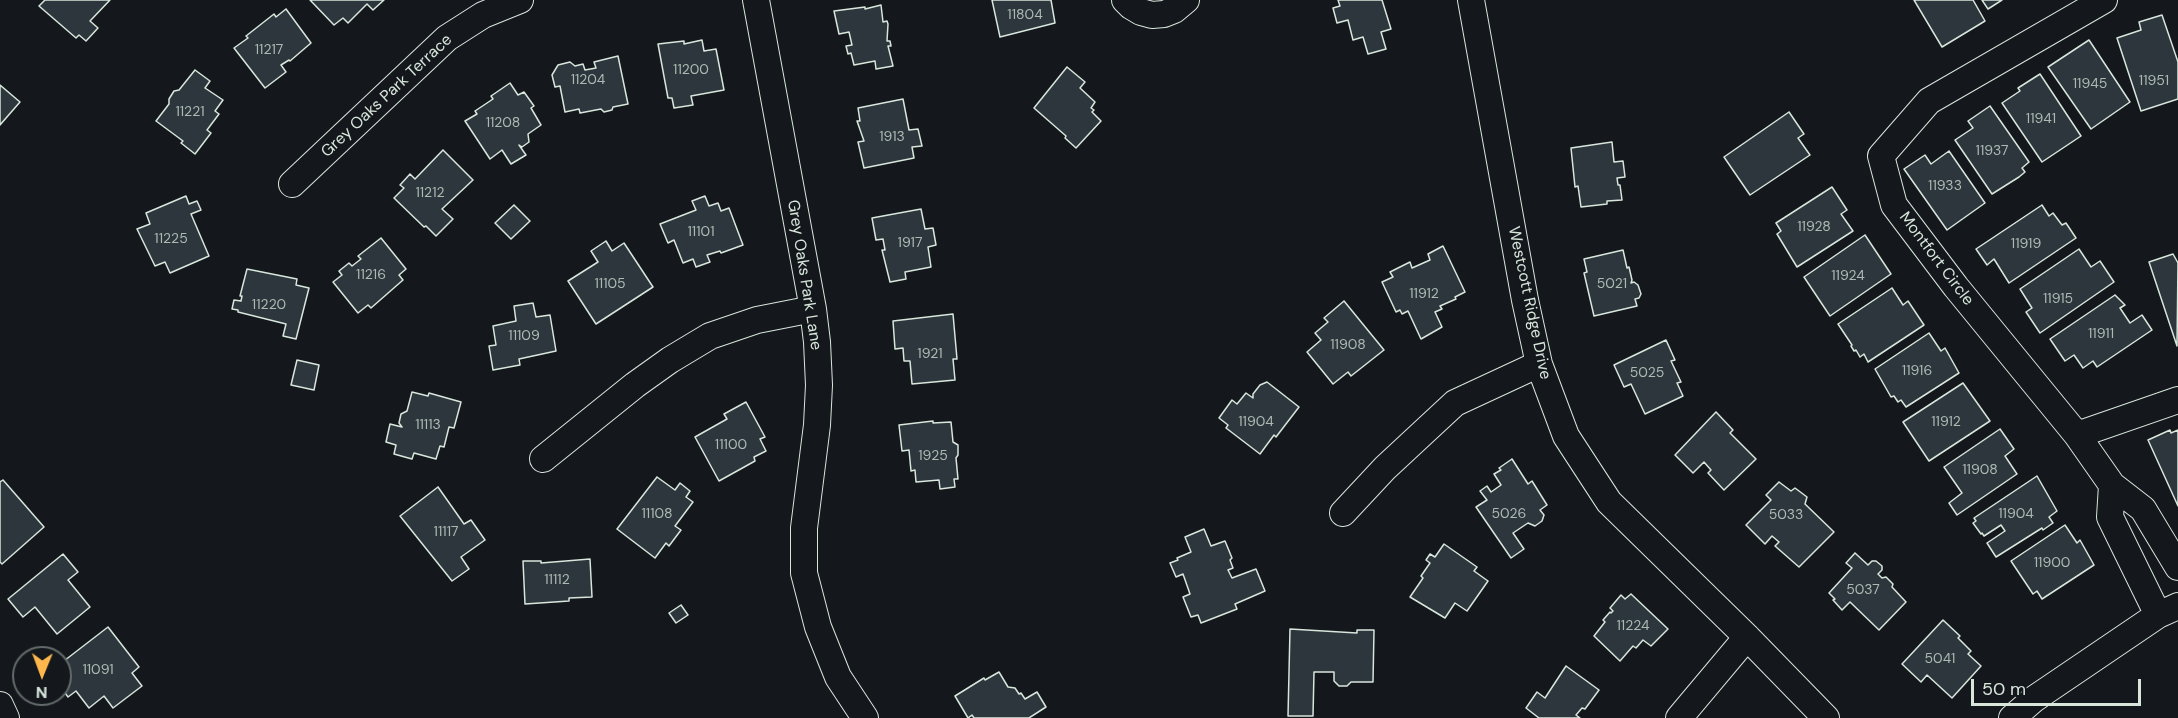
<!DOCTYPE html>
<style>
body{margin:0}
#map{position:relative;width:2178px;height:718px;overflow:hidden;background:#14181c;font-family:"DM Sans",sans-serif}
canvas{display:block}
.north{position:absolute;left:12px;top:646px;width:60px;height:60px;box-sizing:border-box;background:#14181c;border:2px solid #626a69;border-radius:50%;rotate:181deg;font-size:16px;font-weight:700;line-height:24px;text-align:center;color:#d8e6dc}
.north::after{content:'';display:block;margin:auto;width:21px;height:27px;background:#ffb74d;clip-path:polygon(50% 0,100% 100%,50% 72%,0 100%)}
.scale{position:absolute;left:1971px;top:679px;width:170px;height:27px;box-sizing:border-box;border:3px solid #d8e6dc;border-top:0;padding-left:8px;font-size:18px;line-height:21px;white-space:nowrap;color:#d8e6dc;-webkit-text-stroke:4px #14181c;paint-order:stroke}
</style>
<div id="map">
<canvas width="2178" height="718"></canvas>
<div class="north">N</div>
<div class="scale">50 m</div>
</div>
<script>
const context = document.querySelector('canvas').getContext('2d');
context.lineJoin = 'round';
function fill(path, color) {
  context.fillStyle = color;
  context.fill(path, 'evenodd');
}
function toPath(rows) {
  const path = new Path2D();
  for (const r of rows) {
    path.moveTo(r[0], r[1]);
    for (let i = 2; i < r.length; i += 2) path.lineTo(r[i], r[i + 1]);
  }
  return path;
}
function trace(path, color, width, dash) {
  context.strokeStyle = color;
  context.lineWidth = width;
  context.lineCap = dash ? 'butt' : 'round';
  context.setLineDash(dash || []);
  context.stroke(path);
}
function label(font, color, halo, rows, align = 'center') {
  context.font = font + ' "DM Sans",sans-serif';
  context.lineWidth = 4.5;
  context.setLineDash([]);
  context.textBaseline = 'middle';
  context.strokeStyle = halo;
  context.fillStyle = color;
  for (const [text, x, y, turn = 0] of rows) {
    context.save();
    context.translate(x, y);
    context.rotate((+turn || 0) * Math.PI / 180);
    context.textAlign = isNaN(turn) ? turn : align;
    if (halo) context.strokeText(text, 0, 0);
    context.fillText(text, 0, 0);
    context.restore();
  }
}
const building = toPath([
 [45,0,110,0,90,21,98,28,86,41,79,35,76,38,39,6,45,0],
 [310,0,384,0,373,10,367,4,348,23,343,18,334,25,310,0],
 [992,0,1051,0,1055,23,1000,37,992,0],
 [1338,0,1382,0,1391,29,1381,32,1386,49,1368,54,1363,37,1353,40,1348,20,1337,23,1333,8,1340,6,1338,0],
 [1914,0,1973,0,1985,21,1942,47,1914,0],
 [1982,0,2002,0,1988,9,1982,0],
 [881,5,883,22,887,21,888,24,887,41,890,41,891,46,888,46,893,66,876,69,875,61,854,65,851,53,848,54,846,46,852,45,849,32,839,34,834,11,865,7,865,9,881,5],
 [286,9,311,43,290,61,289,60,281,65,286,72,265,88,234,48,248,38,246,36,274,14,276,17,286,9],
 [2162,15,2178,62,2178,99,2141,111,2117,38,2141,30,2139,22,2162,15],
 [702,40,704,51,716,49,724,90,691,96,693,105,674,108,672,98,668,98,658,44,684,41,684,44,702,40],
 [2089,40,2130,102,2091,129,2048,67,2089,40],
 [618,56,628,104,613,107,612,110,604,112,601,109,580,113,579,109,565,112,560,86,555,87,552,75,558,65,570,62,575,66,583,64,585,70,596,68,594,62,618,56],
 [1067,67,1085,82,1080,88,1095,102,1091,108,1094,110,1092,112,1101,121,1076,148,1065,138,1066,136,1034,108,1067,67],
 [195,70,210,81,205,88,223,100,215,111,219,114,207,130,211,133,195,154,181,143,183,141,156,121,169,104,169,99,174,91,179,90,195,70],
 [2040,74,2081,136,2042,162,2002,103,2020,91,2018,88,2040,74],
 [510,83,518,95,524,92,534,106,531,108,541,125,528,134,529,142,522,147,519,145,526,155,511,164,502,150,490,159,465,121,477,114,475,111,493,99,491,96,510,83],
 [0,85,20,102,0,125,0,85],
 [903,99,909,130,918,129,922,146,912,147,914,158,864,168,858,142,864,141,857,121,860,121,858,108,903,99],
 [1990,106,2029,162,2022,168,2025,172,2019,177,1992,194,1955,140,1973,128,1968,121,1990,106],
 [1789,112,1804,134,1798,138,1810,155,1750,195,1724,157,1789,112],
 [1612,142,1614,162,1623,161,1625,177,1617,178,1618,185,1620,185,1622,200,1607,201,1607,204,1581,207,1578,186,1575,187,1571,148,1612,142],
 [443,150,473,180,442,209,453,219,436,236,426,226,424,227,394,198,404,188,400,185,410,174,415,179,443,150],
 [1949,151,1985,203,1947,230,1904,169,1925,155,1931,164,1949,151],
 [1832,187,1847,210,1841,214,1853,231,1797,267,1777,234,1781,231,1776,223,1832,187],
 [186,196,189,204,197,201,201,210,191,214,209,256,170,273,165,262,155,266,137,229,150,224,146,213,186,196],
 [705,196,709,206,718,203,721,211,729,208,743,245,721,253,720,251,707,255,710,262,696,267,693,259,683,263,674,240,668,243,660,224,696,210,692,201,705,196],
 [514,205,530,221,511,239,495,223,514,205],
 [2042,205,2049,216,2053,213,2062,225,2066,223,2076,238,2009,283,1994,259,1987,265,1976,249,2042,205],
 [921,209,925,229,933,228,936,245,928,247,931,267,905,272,906,279,890,282,882,250,885,250,883,239,876,240,872,218,921,209],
 [1865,235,1891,274,1830,316,1804,277,1865,235],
 [381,238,406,269,399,275,403,280,371,308,368,305,358,313,333,282,342,275,339,271,349,263,352,266,361,259,358,256,381,238],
 [606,241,612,251,624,243,653,287,596,324,568,281,598,262,591,251,606,241],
 [1443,246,1465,292,1455,297,1456,299,1440,306,1442,309,1435,312,1442,327,1421,339,1408,311,1402,314,1400,310,1396,312,1382,282,1393,277,1390,272,1410,262,1412,268,1430,260,1428,254,1443,246],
 [2079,249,2091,267,2100,261,2114,282,2040,333,2026,312,2032,308,2020,289,2079,249],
 [1623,250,1627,268,1629,267,1632,280,1631,283,1634,282,1638,285,1641,294,1639,298,1635,299,1637,306,1594,316,1584,273,1587,272,1584,259,1623,250],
 [2173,254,2178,263,2177,346,2149,262,2173,254],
 [247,269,297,279,296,285,309,288,296,339,283,336,286,324,238,312,238,310,232,309,234,300,241,301,242,296,240,296,247,269],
 [1892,288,1903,305,1908,301,1924,325,1868,362,1864,354,1860,357,1856,350,1854,351,1851,346,1852,345,1838,324,1892,288],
 [2115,295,2125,305,2120,308,2130,323,2142,315,2152,330,2097,367,2093,361,2083,368,2074,355,2065,361,2050,339,2115,295],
 [1344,301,1384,350,1351,376,1348,372,1333,384,1307,352,1321,340,1315,333,1328,322,1324,318,1344,301],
 [533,303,536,317,550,315,556,351,519,359,520,365,493,370,489,346,496,345,493,326,516,321,514,306,533,303],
 [953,314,957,359,953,359,955,380,912,384,910,361,904,361,903,348,895,349,893,321,953,314],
 [1929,333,1941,351,1945,348,1959,373,1906,407,1901,400,1898,402,1894,396,1891,397,1875,369,1929,333],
 [1666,340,1675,360,1671,361,1681,382,1677,383,1683,396,1645,414,1631,384,1624,387,1614,365,1666,340],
 [297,360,319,365,314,390,291,385,297,360],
 [1267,382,1299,407,1276,437,1274,435,1260,454,1226,428,1228,425,1219,418,1232,400,1237,404,1246,393,1253,398,1253,394,1260,385,1267,382],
 [1963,383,1990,421,1929,461,1903,422,1963,383],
 [412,392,428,396,429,393,461,402,454,428,449,427,444,447,440,446,436,459,414,453,412,459,394,454,396,445,386,442,390,424,402,427,399,423,401,414,407,411,412,392],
 [746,402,765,437,760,439,766,451,754,457,755,461,719,481,695,437,727,419,724,414,746,402],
 [1716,412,1733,430,1730,433,1756,459,1724,490,1708,473,1711,470,1704,462,1693,473,1675,455,1716,412],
 [933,421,933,423,951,422,953,442,958,445,958,455,956,458,958,479,954,479,955,487,940,489,939,480,916,482,915,470,911,471,909,450,902,451,899,425,933,421],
 [2000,429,2014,449,2005,456,2017,474,1957,515,1949,503,1962,493,1944,467,2000,429],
 [2170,430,2171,433,2178,430,2178,506,2148,440,2170,430],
 [1512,459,1528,484,1532,481,1547,505,1540,510,1544,515,1542,521,1535,526,1528,523,1513,533,1524,549,1511,558,1476,507,1487,500,1480,491,1487,486,1491,492,1501,485,1494,474,1501,470,1499,468,1512,459],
 [2037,476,2057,511,2049,517,2053,523,2043,530,2042,528,1996,557,1987,543,2005,531,2001,525,1984,536,1982,533,1981,534,1973,523,1976,521,1974,518,2037,476],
 [657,477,675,490,680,483,690,491,686,497,693,502,675,526,681,530,669,546,666,543,655,558,617,529,657,477],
 [3,480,44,527,2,564,0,562,0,482,3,480],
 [1779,482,1791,491,1795,488,1807,497,1805,504,1834,532,1799,567,1775,546,1779,542,1772,536,1765,544,1746,525,1771,500,1766,495,1779,482],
 [438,487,464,524,471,520,485,540,461,557,469,569,452,581,400,516,438,487],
 [2065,525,2077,543,2080,540,2094,565,2042,599,2037,591,2033,594,2011,561,2065,525],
 [1204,529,1211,546,1225,541,1232,558,1230,560,1233,568,1228,570,1232,578,1256,569,1265,591,1235,604,1237,609,1201,623,1198,615,1191,617,1183,597,1190,594,1183,574,1176,577,1170,563,1178,560,1177,558,1191,552,1185,537,1204,529],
 [1444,544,1477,567,1474,571,1488,581,1467,611,1455,603,1445,618,1410,597,1423,578,1421,576,1430,563,1426,560,1430,554,1435,557,1444,544],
 [1855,553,1868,565,1872,561,1876,561,1882,566,1882,570,1878,574,1882,578,1886,577,1893,584,1892,587,1906,602,1879,630,1850,602,1842,610,1833,600,1835,599,1829,593,1852,568,1846,563,1855,553],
 [63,554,78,572,68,580,90,607,57,634,35,607,23,617,8,599,63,554],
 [590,559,592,597,569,598,569,601,525,604,523,561,541,561,541,563,590,559],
 [1631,594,1668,629,1651,646,1643,640,1636,648,1633,646,1620,661,1594,636,1605,622,1603,620,1610,612,1611,613,1613,611,1610,608,1621,595,1625,599,1631,594],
 [681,605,688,615,676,623,669,613,681,605],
 [1943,620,1960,636,1958,638,1971,651,1968,654,1981,666,1952,698,1927,675,1921,682,1902,664,1943,620],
 [108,627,139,667,132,673,142,686,113,708,104,696,89,708,76,691,68,697,60,686,60,664,108,627],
 [1290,629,1357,633,1357,630,1374,630,1373,682,1351,682,1347,686,1339,686,1334,681,1334,672,1314,672,1313,716,1288,716,1290,629],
 [1566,666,1599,690,1585,709,1582,708,1576,715,1580,718,1539,718,1526,708,1537,692,1545,698,1566,666],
 [999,672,1008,687,1015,688,1019,694,1021,693,1025,699,1037,692,1046,707,1029,718,974,718,972,715,968,718,955,696,984,678,985,680,999,672]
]);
const minor = toPath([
 [756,0,813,309,817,342,819,385,817,425,804,528,804,573,818,627,838,677,865,718],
 [1125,0,1131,6,1141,12,1152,15,1164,14,1174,10,1186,0],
 [1471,0,1525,300,1539,364,1566,436,1609,502,1747,637,1826,718],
 [2104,0,1929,101,1881,156,1894,205,1956,287,2077,435,2112,485],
 [292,184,447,38,483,15,520,0],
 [2077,435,2178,400],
 [543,459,635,385,670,360,710,336,757,320,813,309],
 [1343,513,1385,468,1455,403,1539,364],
 [2158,615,2110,517,2112,485,2143,509,2178,567],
 [0,705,6,718],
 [1679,718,1747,637],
 [2012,718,2034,699,2158,615,2178,606]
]);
const numberNames = [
 ["11804",1025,15],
 ["11217",269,50],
 ["11200",691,70],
 ["11204",588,80],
 ["11951",2154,81],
 ["11945",2090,84],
 ["11221",190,112],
 ["11941",2041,119],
 ["11208",503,123],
 ["1913",892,137],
 ["11937",1992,151],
 ["11933",1945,186],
 ["11212",430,193],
 ["11928",1814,227],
 ["11101",701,232],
 ["11225",171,239],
 ["1917",910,243],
 ["11919",2026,244],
 ["11216",371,275],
 ["11924",1848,276],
 ["11105",610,284],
 ["5021",1612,284],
 ["11912",1424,294],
 ["11915",2058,299],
 ["11220",269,305],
 ["11911",2101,334],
 ["11109",524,336],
 ["11908",1348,345],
 ["1921",930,354],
 ["11916",1917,371],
 ["5025",1647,373],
 ["11904",1256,422],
 ["11912",1946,422],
 ["11113",428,425],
 ["11100",731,445],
 ["1925",933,456],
 ["11908",1980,470],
 ["11108",657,514],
 ["5026",1509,514],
 ["11904",2016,514],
 ["5033",1786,515],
 ["11117",446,532],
 ["11900",2052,563],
 ["11112",557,580],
 ["5037",1863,590],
 ["11224",1633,626],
 ["5041",1940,659],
 ["11091",98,670]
];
const streetNames = [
 ["Grey Oaks Park Terrace",387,96,-43],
 ["Montfort Circle",1936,259,53],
 ["Grey Oaks Park Lane",804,275,81],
 ["Westcott Ridge Drive",1529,303,78]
];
fill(building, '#2c363c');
trace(building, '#d8e6dc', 1.5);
trace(minor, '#d8e6dc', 28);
trace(minor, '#14181c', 26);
label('14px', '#adbab4', null, numberNames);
label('16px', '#d8e6dc', '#14181c', streetNames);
</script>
